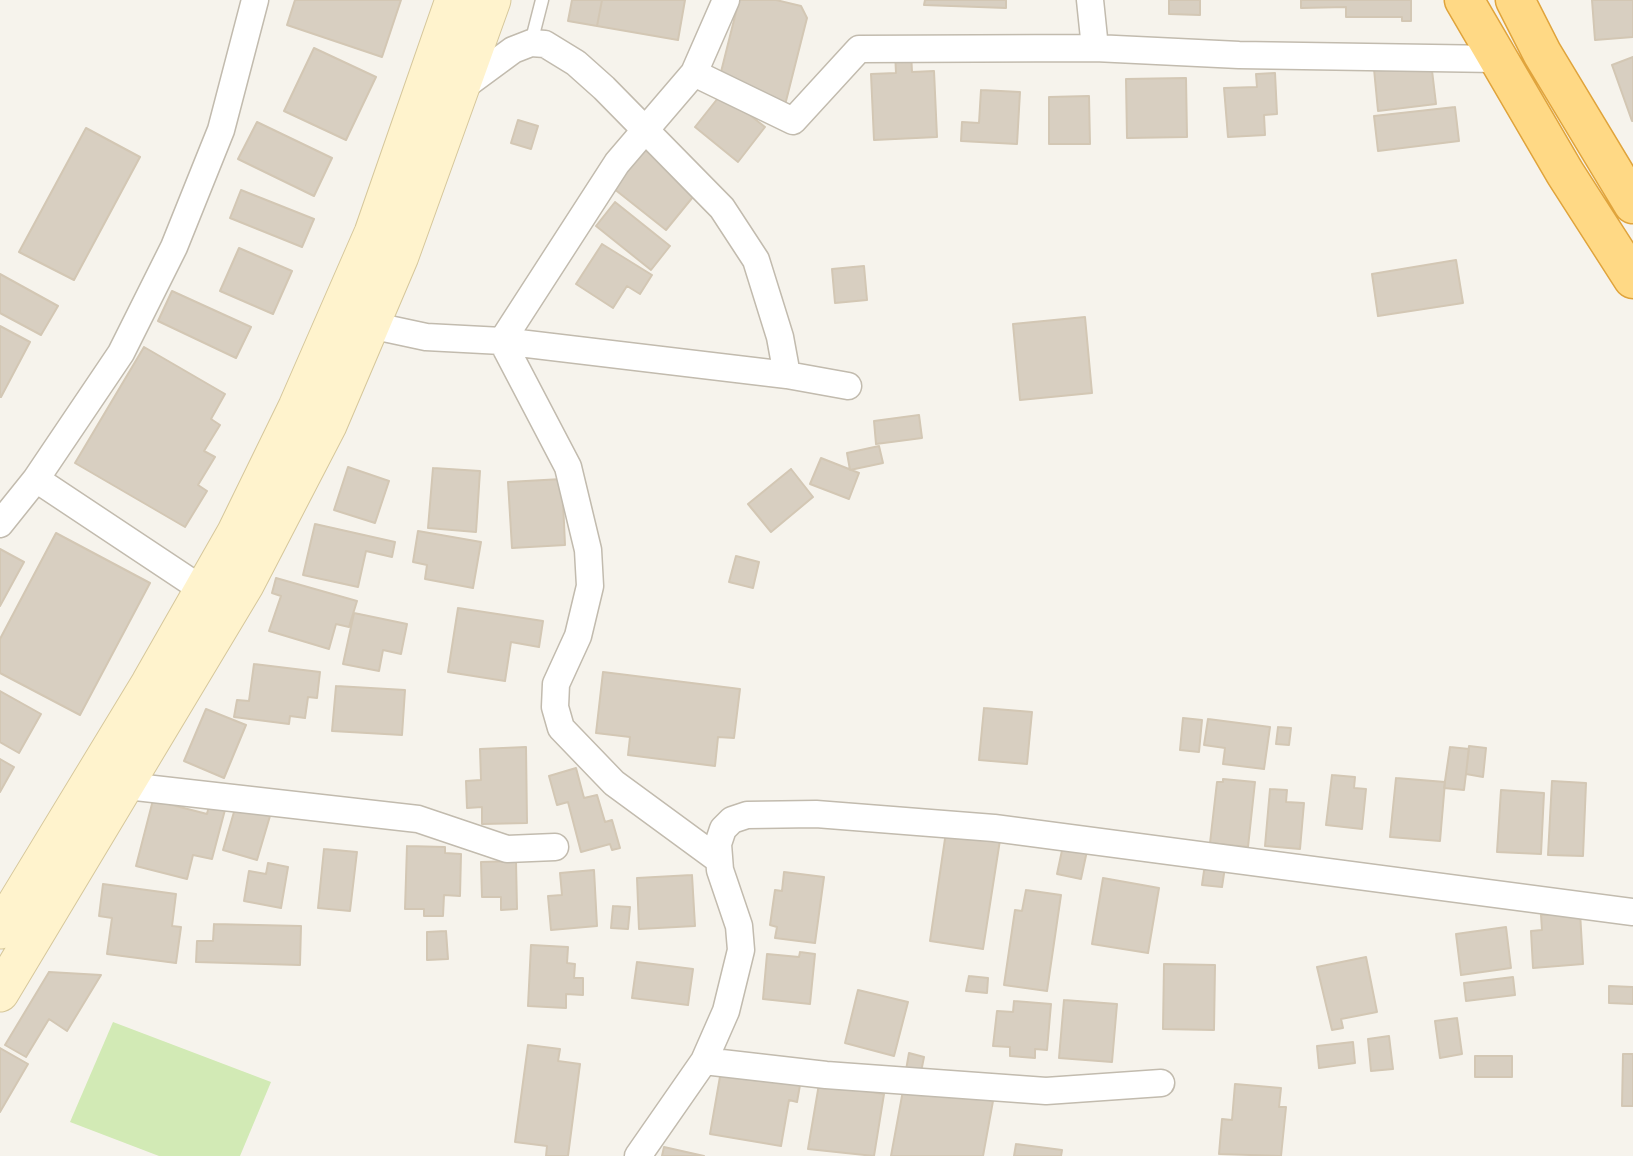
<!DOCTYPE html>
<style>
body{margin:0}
canvas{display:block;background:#f6f3ec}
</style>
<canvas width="1633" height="1156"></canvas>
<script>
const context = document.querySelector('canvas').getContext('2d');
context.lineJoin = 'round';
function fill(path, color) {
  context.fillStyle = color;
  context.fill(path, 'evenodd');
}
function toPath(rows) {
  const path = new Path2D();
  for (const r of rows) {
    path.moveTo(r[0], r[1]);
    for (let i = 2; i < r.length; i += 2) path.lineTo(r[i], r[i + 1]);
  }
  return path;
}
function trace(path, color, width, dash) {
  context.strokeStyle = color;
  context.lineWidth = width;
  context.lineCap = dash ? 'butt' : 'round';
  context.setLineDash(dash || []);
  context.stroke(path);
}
const green = toPath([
 [113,1022,271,1082,240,1156,159,1156,70,1122]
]);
const building = toPath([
 [295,0,401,0,382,57,287,25,295,0],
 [572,0,602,0,597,26,568,21,572,0],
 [602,0,685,0,678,40,597,26,602,0],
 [739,0,776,0,801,6,807,18,785,105,719,80,739,0],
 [925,0,1006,0,1006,8,924,5,925,0],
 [1169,0,1200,0,1200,15,1169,14,1169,0],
 [1301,0,1411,0,1411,21,1402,21,1402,17,1346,17,1346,7,1301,8,1301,0],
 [1592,0,1633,0,1633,37,1595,40,1592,0],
 [314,48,376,77,346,140,284,111,314,48],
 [895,52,911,52,912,72,934,71,937,137,874,140,871,74,896,73,895,52],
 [1633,57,1633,121,1632,121,1612,65,1633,57],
 [1431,62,1436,104,1378,111,1374,69,1431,62],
 [1275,73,1277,114,1264,115,1265,135,1228,137,1224,88,1257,87,1256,74,1275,73],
 [1186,78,1187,137,1127,138,1126,79,1186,78],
 [981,90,1020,92,1017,144,961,141,962,122,979,123,981,90],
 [722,93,765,127,738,162,695,127,722,93],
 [1089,96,1090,144,1049,144,1049,97,1089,96],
 [1455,107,1459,141,1378,151,1374,116,1455,107],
 [518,120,538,126,531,149,511,143,518,120],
 [257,122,332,158,314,196,238,159,257,122],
 [86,128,140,157,74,280,19,252,86,128],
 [644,149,697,192,666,230,613,188,644,149],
 [241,190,314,219,302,247,230,218,241,190],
 [615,202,670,246,651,270,596,226,615,202],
 [602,244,652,275,640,294,627,286,613,308,576,284,602,244],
 [239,248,292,271,273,314,220,291,239,248],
 [1456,260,1463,303,1378,316,1372,274,1456,260],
 [864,266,867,300,835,303,832,269,864,266],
 [0,274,58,306,41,335,0,313,0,274],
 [172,291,251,327,236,358,158,321,172,291],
 [1085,317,1092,393,1020,400,1013,324,1085,317],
 [0,326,30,342,1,397,0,397,0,326],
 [144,347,225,394,211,419,220,425,204,451,215,457,198,485,207,491,185,527,75,463,144,347],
 [919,415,922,438,876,444,874,421,919,415],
 [879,446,883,463,850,470,847,453,879,446],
 [821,458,859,473,849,499,810,484,821,458],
 [348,467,389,481,375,523,334,510,348,467],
 [433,468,480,471,476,532,428,528,433,468],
 [791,469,813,497,771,532,748,504,791,469],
 [562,479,565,545,512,548,508,482,562,479],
 [315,524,395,542,392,557,366,551,358,587,303,575,315,524],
 [418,531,481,542,473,588,425,579,427,565,413,562,418,531],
 [56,533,150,583,80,715,0,673,0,639,56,533],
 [0,549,24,562,0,606,0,549],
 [736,556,759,562,753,588,729,582,736,556],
 [276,578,357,601,349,627,336,624,329,649,269,631,281,596,272,593,276,578],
 [458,608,543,621,539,647,511,642,505,681,448,672,458,608],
 [354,613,407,624,401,654,383,650,379,671,343,664,354,613],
 [254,664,320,672,317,698,308,697,305,718,290,716,289,724,234,717,237,700,249,701,254,664],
 [603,672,740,689,734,738,718,737,715,766,628,755,630,737,596,733,603,672],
 [336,686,405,690,402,735,332,731,336,686],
 [0,691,41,714,19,753,0,742,0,691],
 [984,708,1032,712,1027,764,979,760,984,708],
 [206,709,246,725,224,778,184,761,206,709],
 [1183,718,1202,720,1199,752,1180,750,1183,718],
 [1208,719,1270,727,1264,769,1223,764,1225,748,1204,745,1208,719],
 [1278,727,1291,728,1289,745,1276,744,1278,727],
 [1469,746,1486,748,1483,777,1466,774,1469,746],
 [526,747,527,823,482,824,482,807,467,808,466,781,481,780,480,749,526,747],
 [1450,747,1469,749,1464,790,1444,788,1450,747],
 [0,759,14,767,0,792,0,759],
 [576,768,584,798,597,795,605,822,612,820,620,848,612,850,610,844,581,852,568,802,557,805,549,776,576,768],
 [1332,775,1355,777,1354,788,1366,789,1362,829,1326,825,1332,775],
 [1396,778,1445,782,1440,841,1390,837,1396,778],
 [1223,779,1255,782,1248,847,1210,843,1217,782,1223,782,1223,779],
 [1552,781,1586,783,1583,856,1548,855,1552,781],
 [1270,789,1287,790,1286,802,1304,803,1300,849,1265,846,1270,789],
 [1501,790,1544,793,1541,854,1497,852,1501,790],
 [153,800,207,814,210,802,226,806,212,859,193,855,187,879,136,866,153,800],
 [236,805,270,816,257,860,223,850,236,805],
 [946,832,1000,840,983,949,930,941,946,832],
 [1064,841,1088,846,1081,879,1057,874,1064,841],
 [407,846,445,847,445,853,461,854,460,896,444,895,443,916,424,916,424,909,405,909,407,846],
 [324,849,357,852,350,911,318,908,324,849],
 [516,861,517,909,501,910,501,897,482,897,481,862,516,861],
 [268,863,288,867,281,908,244,901,249,871,266,874,268,863],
 [1205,864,1225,867,1222,887,1202,885,1205,864],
 [594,870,597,926,551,930,548,896,562,895,560,873,594,870],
 [784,872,824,877,815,943,775,938,777,927,770,925,775,890,782,891,784,872],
 [692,875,695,926,639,929,637,878,692,875],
 [1103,878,1159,888,1148,953,1092,944,1103,878],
 [103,884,176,894,172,926,181,927,176,963,107,954,112,918,99,916,103,884],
 [1026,890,1061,895,1047,991,1004,985,1015,910,1022,911,1026,890],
 [613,906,630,907,628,929,611,928,613,906],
 [1580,912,1583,964,1533,968,1531,931,1542,930,1541,915,1580,912],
 [214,924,301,926,300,965,196,962,197,941,213,941,214,924],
 [1506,927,1511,968,1461,975,1456,934,1506,927],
 [446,931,448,959,427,960,427,932,446,931],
 [531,945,568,947,567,963,575,964,574,978,583,978,583,995,566,994,566,1008,528,1006,531,945],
 [800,952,815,954,810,1004,763,999,767,954,799,957,800,952],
 [1366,957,1377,1012,1341,1019,1343,1028,1332,1030,1317,967,1366,957],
 [637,962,693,969,688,1005,632,998,637,962],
 [1164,964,1215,965,1214,1030,1163,1029,1164,964],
 [49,972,101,975,67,1031,49,1019,26,1057,5,1045,49,972],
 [969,976,988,978,987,993,966,991,969,976],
 [1513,977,1515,995,1466,1001,1464,983,1513,977],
 [1609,986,1633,987,1633,1004,1609,1003,1609,986],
 [858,990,908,1002,894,1056,845,1043,858,990],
 [1064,1000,1117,1004,1112,1062,1059,1058,1064,1000],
 [1014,1001,1051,1004,1047,1050,1035,1049,1035,1058,1010,1056,1010,1047,993,1046,997,1011,1013,1012,1014,1001],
 [1457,1018,1462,1054,1440,1058,1435,1021,1457,1018],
 [1389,1036,1393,1069,1371,1071,1368,1039,1389,1036],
 [1353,1042,1355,1063,1319,1068,1317,1046,1353,1042],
 [528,1045,560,1049,558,1061,580,1064,568,1156,546,1156,547,1146,515,1142,528,1045],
 [0,1048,28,1064,0,1112,0,1048],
 [909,1053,924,1057,921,1072,906,1070,909,1053],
 [1623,1054,1633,1054,1633,1106,1622,1106,1623,1054],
 [1475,1056,1512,1056,1512,1077,1475,1077,1475,1056],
 [721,1071,800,1085,797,1102,789,1100,781,1146,710,1134,721,1071],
 [819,1084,884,1094,874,1156,808,1149,819,1084],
 [1235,1084,1281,1088,1279,1107,1286,1107,1281,1156,1219,1154,1222,1119,1232,1120,1235,1084],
 [904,1085,993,1101,983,1156,891,1156,904,1085],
 [1016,1144,1062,1150,1061,1156,1014,1156,1016,1144],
 [664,1147,704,1156,662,1156,664,1147]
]);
const service = toPath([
 [531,43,542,0]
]);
const minor = toPath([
 [1090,0,1095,48],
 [694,73,793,121,859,49,1095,48,1239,55,1496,59],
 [460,89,513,50,531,43,545,44,576,63,604,88,722,208,756,260,780,337,787,375],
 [370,325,426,337,502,341,787,375,848,386],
 [502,341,568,467,588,550,590,586,578,636,556,684,555,707,561,728,614,783,719,860],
 [502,341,617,163,694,73,726,0],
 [36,479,203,590],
 [0,524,36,479,121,353,174,247,221,130,255,0],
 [127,786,418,819,507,849,555,847],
 [704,1061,826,1075,1046,1091,1161,1083],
 [638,1156,704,1061,726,1011,741,950,739,926,720,870,718,844,723,829,732,820,747,815,816,814,994,828,1633,912]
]);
const secondary = toPath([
 [0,930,150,683,235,534,297,407,373,233,454,0],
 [0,993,245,585,328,425,400,256,492,0]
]);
const trunk = toPath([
 [1464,0,1565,173,1633,279],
 [1515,0,1542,53,1633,204]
]);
fill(green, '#d2eab5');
fill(building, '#d8cfc1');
trace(building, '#d3c7b4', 2);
trace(service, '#c2bbae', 15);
trace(minor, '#c2bbae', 29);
trace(secondary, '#d6c79b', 39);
trace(trunk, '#e0a43c', 41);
trace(service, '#fff', 12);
trace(minor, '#fff', 26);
trace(secondary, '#fff3cd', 37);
trace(trunk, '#ffd985', 38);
</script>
